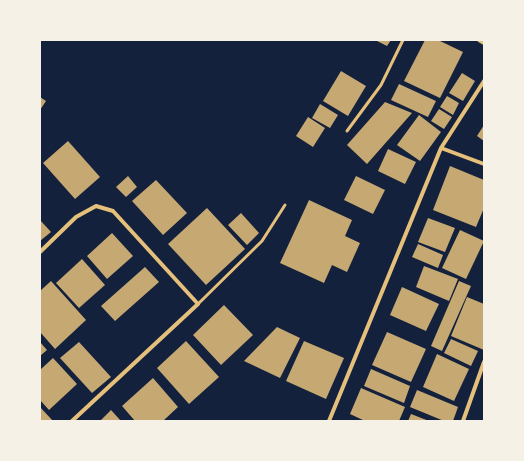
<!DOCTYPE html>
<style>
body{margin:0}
#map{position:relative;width:524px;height:461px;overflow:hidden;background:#14213d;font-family:"Fira Sans Condensed",sans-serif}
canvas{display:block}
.frame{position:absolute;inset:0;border:41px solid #f6f1e7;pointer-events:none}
</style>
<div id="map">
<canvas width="524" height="461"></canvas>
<div class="frame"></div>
</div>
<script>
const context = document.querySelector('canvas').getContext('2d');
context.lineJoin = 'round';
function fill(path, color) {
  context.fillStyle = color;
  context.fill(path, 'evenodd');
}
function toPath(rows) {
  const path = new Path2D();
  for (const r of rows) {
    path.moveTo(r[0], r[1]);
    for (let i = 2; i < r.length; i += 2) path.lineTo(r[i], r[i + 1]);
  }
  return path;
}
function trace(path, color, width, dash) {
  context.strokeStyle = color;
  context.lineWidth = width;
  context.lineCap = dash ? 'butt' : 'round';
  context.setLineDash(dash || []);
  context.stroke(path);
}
const building = toPath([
 [375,40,391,40,387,46],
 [425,40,438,40,463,52,440,98,404,81],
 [341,71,366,86,348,116,323,101],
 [462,73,475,81,463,101,449,93],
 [399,84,436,101,428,117,391,100],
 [447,96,459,103,453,115,440,107],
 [40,97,46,101,40,110],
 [385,102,412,113,367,164,347,145],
 [320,104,338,115,330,128,312,118],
 [439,109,452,117,444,129,431,121],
 [419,115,441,132,420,161,397,145],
 [308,117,325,128,313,147,296,136],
 [484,125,484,141,477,136],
 [68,141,100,177,75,199,43,163],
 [388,149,416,162,405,184,378,171],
 [450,166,484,180,484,208,476,227,433,210],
 [128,176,137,187,126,197,116,187],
 [356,176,385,190,373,214,344,200],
 [156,180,187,213,163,235,132,201],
 [309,200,352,220,345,236,360,243,347,272,332,265,324,283,280,263],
 [207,208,245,249,206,285,168,244],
 [241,213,259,233,247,245,228,225],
 [428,218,455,228,445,252,418,242],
 [40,220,51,232,40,241],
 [460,230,484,241,466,279,442,268],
 [112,233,133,256,107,279,87,256],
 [418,244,443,255,438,268,412,257],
 [82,259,105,285,79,308,56,283],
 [424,266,458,279,449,301,416,287],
 [145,267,159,282,115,321,101,306],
 [51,281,86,320,55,349,40,332,40,291],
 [459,281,471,286,442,351,431,346],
 [402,287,439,304,426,331,390,315],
 [467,297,484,304,484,350,451,336],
 [224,305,253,335,221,365,193,335],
 [277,327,300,338,280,378,244,361],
 [387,332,426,349,411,382,372,365],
 [451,339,478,351,471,366,444,353],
 [186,341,219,377,189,404,157,368],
 [304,341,344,358,326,399,286,381],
 [40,342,47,350,40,356],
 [79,342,111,377,92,393,60,358],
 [437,354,469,369,454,401,423,387],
 [53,358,77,384,49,410,40,400,40,370],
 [371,369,410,386,404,403,364,386],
 [153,378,178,407,163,421,135,421,122,406],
 [361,388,405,407,399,421,365,421,350,414],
 [417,390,458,407,453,421,444,421,410,407],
 [40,407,53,421,40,421],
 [111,410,121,421,100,421],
 [411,414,429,421,408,421]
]);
const service = toPath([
 [347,131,381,85,403,40],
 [198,304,262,241,285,205]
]);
const minor = toPath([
 [479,40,484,43],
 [441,148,484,164],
 [40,252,76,217,96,206,113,211,198,304,72,421],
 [329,421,441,148,484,81],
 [463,421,484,362]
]);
fill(building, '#c6a872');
trace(service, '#e5c07b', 3);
trace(minor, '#e5c07b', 4);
</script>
